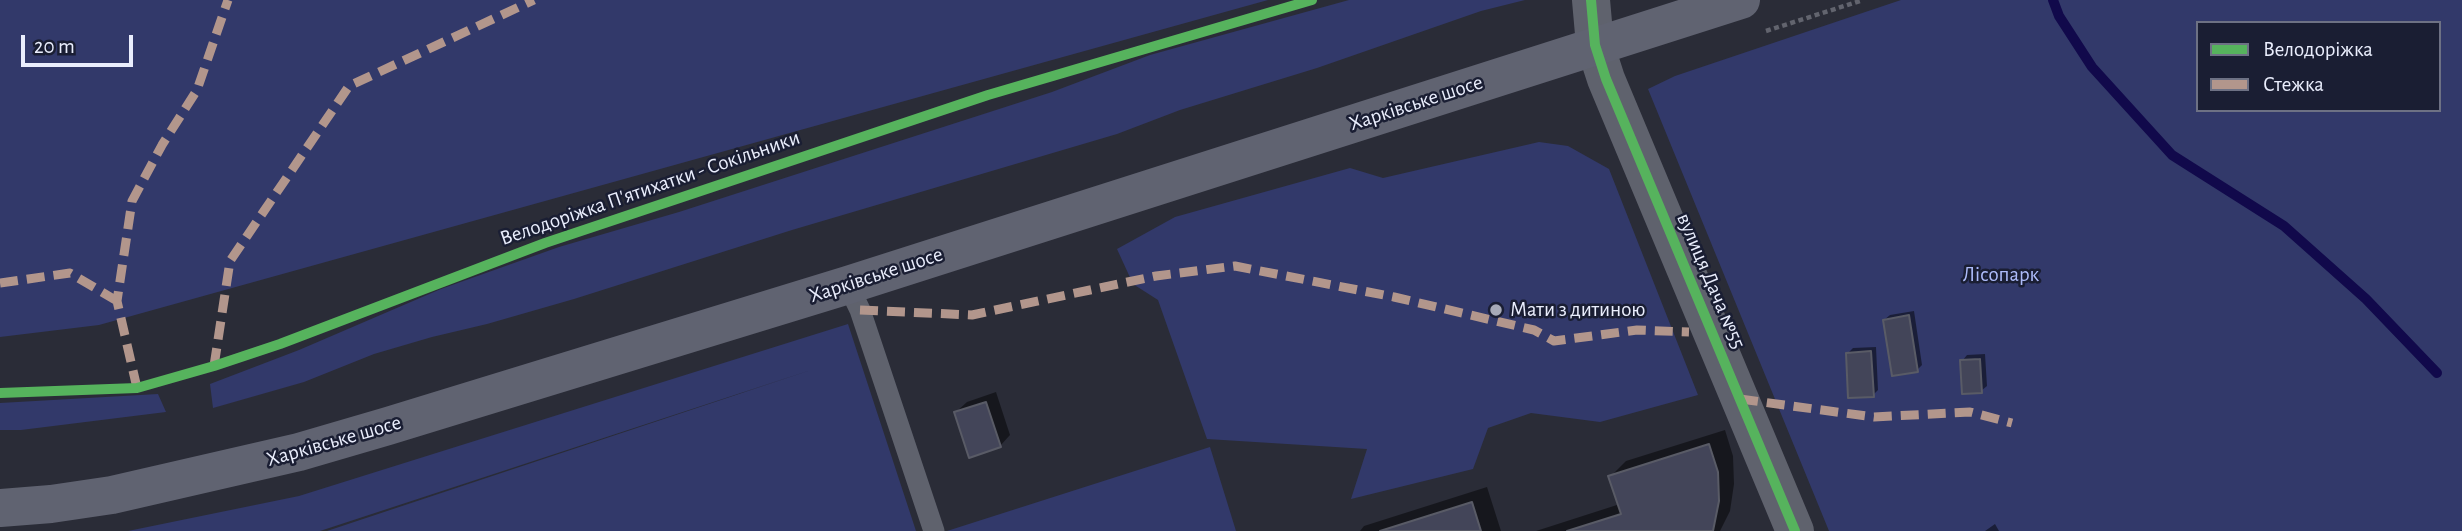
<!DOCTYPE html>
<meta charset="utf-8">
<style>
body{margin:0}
#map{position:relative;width:2462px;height:531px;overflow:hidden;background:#2a2c37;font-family:"Alegreya Sans",sans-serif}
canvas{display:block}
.legend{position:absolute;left:2196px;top:21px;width:245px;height:91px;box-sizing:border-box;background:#1a1e33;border:2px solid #6d7184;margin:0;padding:9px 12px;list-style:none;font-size:21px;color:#eaeefd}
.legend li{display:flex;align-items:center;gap:14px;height:35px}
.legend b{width:35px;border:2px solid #6d7184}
.scale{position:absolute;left:21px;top:35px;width:112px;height:32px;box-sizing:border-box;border:4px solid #eaeefd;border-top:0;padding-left:9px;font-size:21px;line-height:24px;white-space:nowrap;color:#eaeefd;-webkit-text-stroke:5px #1a1e33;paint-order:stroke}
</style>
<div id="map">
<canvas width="2462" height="531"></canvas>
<ul class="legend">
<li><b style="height:9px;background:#56b35d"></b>Велодоріжка</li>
<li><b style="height:9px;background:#b2968c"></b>Стежка</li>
</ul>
<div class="scale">20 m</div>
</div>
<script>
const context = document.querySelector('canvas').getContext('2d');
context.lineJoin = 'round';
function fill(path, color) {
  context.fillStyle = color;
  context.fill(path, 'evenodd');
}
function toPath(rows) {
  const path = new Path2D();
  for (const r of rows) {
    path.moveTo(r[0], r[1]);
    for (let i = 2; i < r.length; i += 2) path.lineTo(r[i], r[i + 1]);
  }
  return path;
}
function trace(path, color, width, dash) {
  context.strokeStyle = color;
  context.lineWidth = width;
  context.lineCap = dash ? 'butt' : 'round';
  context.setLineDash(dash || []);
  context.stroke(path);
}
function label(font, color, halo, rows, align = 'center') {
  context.font = font + ' "Alegreya Sans",sans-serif';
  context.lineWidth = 5;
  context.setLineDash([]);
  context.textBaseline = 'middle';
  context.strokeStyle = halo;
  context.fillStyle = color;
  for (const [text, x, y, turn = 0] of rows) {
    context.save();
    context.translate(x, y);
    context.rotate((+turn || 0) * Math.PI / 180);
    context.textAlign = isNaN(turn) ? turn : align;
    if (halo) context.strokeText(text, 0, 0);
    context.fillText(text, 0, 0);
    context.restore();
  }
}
const green = toPath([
 [0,0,1268,0,99,325,0,337],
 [1349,0,1525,0,1481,11,1317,68,1180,110,1117,134,792,230,574,299,487,324,432,337,374,354,304,382,213,408,210,384,299,350,441,289,559,247,679,212,1052,92,1150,55],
 [1901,0,2462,0,2462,531,1829,531,1648,89,1675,76],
 [2198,23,2439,23,2439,110,2198,110],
 [1539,142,1568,146,1609,169,1698,395,1600,422,1531,413,1488,428,1473,469,1351,499,1367,449,1207,439,1158,300,1133,284,1117,249,1175,217,1350,168,1383,178],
 [848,324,916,531,327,531,814,369,320,531,128,531,299,496],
 [158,394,166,412,21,430,0,430,0,403],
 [1210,447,1236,531,947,531]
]);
const shadow = toPath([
 [1914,311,1922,365,1917,370,1884,320,1890,315],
 [1876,347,1878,390,1873,395,1848,353,1853,348],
 [1985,354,1987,386,1981,391,1962,361,1967,355],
 [996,392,1010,435,1000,446,956,412,967,402],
 [1725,430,1733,456,1734,484,1730,511,1720,531,1536,531,1620,504,1610,477,1626,461],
 [1487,487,1501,531,1360,531,1364,526],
 [1995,524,1999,531,1985,531]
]);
const stream = toPath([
 [2053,0,2059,16,2092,67,2172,155,2284,226,2366,299,2437,373]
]);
const building = toPath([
 [1909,315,1918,372,1892,376,1883,320,1909,315],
 [1871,351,1874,397,1848,398,1846,353,1871,351],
 [1980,359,1982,393,1962,394,1960,360,1980,359],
 [986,402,1001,447,969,458,954,412,986,402],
 [1709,444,1718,472,1719,501,1713,531,1567,531,1621,514,1608,476,1709,444],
 [1472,502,1481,531,1380,531,1472,502]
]);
const path = toPath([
 [1766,31,1863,0]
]);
const service = toPath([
 [848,285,860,310,934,531]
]);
const minor = toPath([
 [1591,0,1595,45,1606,79,1795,531]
]);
const primary = toPath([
 [0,508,51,504,112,495,299,452,388,426,848,285,1741,0]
]);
const quiet = toPath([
 [0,283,70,273,117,301],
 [860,310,972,315,1156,276,1235,266,1394,297,1534,330,1554,341,1637,330,1689,332],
 [214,366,230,261,349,86,534,0],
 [137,388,117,301,132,201,162,145,197,90,228,0],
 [1740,399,1874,417,1970,412,2012,423]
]);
const cycleway = toPath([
 [1591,0,1595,45,1606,79,1795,531],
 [0,393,137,388,214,366,280,344,545,243,988,95,1312,0]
]);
const markers = [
 [1496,310,7,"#a7aab8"]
];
const streetNames = [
 ["Харківське шосе",1416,103,-18],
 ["Велодоріжка П'ятихатки - Сокільники",650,188,-19],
 ["Харківське шосе",876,275,-18],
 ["вулиця Дача №55",1711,281,67],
 ["Харківське шосе",334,441,-16]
];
const parkNames = [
 ["Лісопарк",2001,275]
];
const poiNames = [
 ["Мати з дитиною",1510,310]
];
fill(green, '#32396a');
fill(shadow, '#0007');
trace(stream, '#11094b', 10);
fill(building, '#434559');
trace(building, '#595b66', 2);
trace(path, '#62646e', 4.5, [5, 3.5]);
trace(service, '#5f626d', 21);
trace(minor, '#5f626d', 38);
trace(primary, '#606371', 38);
trace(quiet, '#b2968c', 9, [18, 9]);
trace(cycleway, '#56b35d', 10);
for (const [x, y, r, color] of markers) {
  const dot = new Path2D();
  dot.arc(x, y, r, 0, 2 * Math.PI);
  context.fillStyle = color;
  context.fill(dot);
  trace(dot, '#1a1e33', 2.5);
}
label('21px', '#eaeefd', '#1a1e33', streetNames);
label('21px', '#adbbf9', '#1a1e33', parkNames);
label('21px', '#eaeefd', '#1a1e33', poiNames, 'left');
</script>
